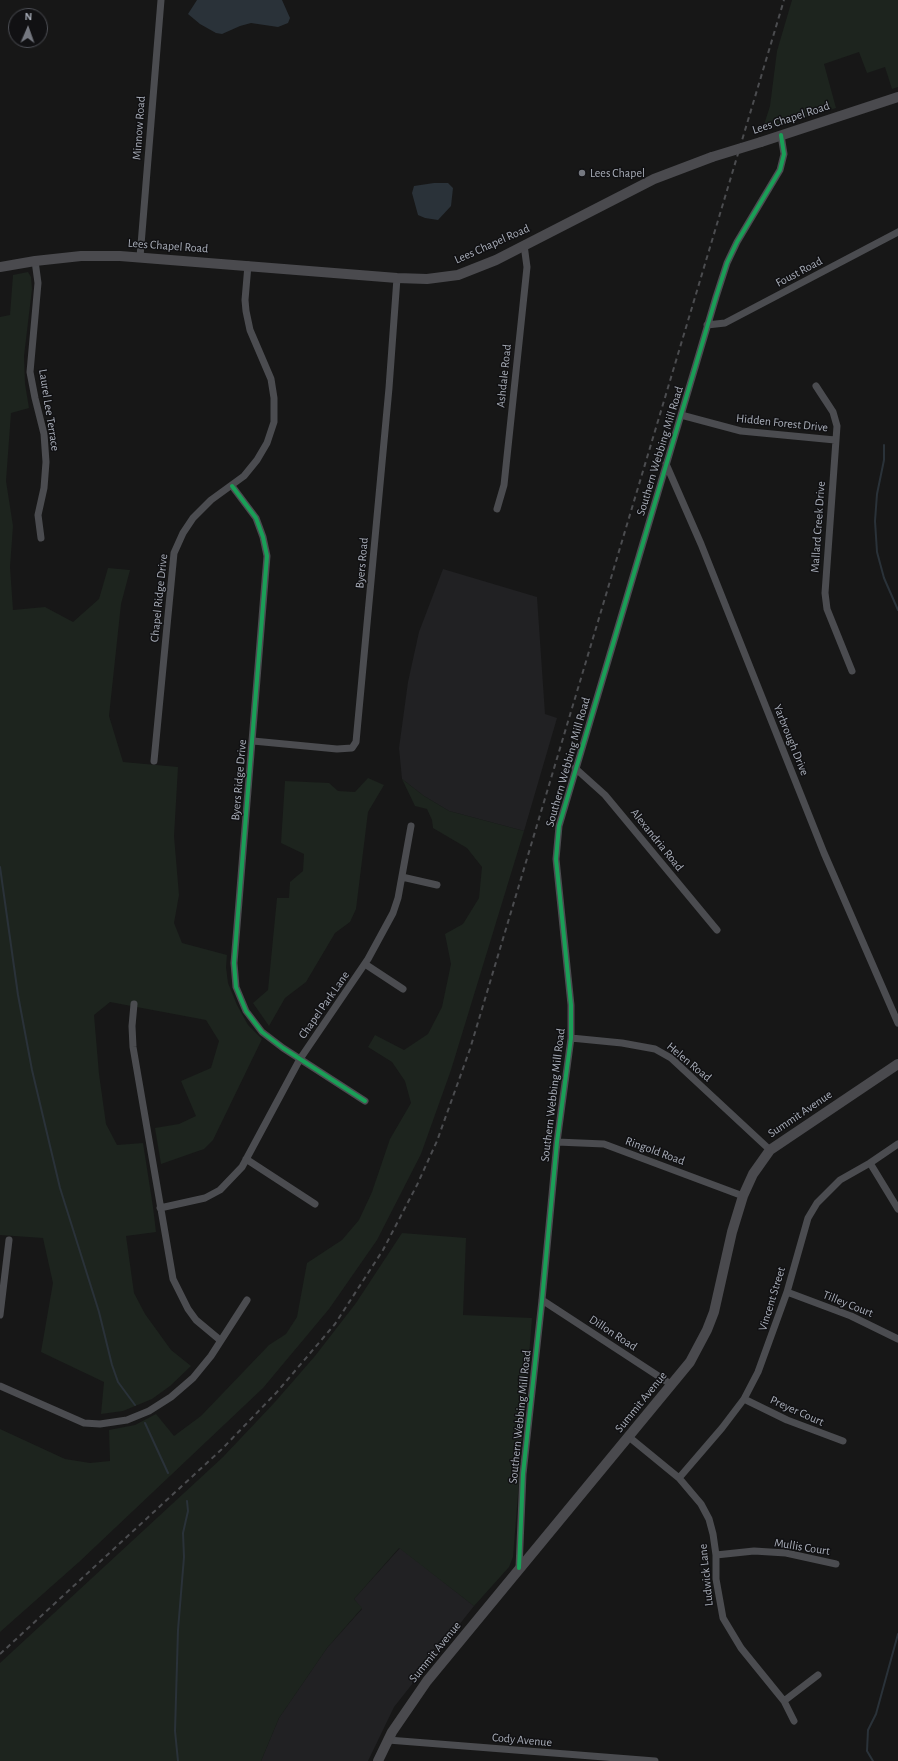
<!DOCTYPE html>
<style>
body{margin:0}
#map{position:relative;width:898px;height:1761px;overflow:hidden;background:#171717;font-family:"Alegreya Sans",sans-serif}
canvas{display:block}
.north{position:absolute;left:8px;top:8px;width:40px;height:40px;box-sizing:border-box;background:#111113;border:1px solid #4d4f55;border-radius:50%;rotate:2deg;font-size:11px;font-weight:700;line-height:16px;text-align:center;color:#a8adb8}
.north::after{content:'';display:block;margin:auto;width:14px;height:18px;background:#757880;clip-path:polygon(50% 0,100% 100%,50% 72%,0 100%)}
</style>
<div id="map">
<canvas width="898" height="1761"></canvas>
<div class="north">N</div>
</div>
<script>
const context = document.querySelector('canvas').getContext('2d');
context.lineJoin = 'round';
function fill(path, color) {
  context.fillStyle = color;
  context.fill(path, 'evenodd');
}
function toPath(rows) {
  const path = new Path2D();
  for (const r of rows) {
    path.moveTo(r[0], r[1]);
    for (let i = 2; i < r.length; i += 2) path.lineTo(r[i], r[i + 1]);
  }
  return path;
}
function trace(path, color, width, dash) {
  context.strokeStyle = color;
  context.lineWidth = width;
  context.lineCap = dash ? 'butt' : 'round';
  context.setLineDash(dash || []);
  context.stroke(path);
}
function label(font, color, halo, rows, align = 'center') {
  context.font = font + ' "Alegreya Sans",sans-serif';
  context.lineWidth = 3;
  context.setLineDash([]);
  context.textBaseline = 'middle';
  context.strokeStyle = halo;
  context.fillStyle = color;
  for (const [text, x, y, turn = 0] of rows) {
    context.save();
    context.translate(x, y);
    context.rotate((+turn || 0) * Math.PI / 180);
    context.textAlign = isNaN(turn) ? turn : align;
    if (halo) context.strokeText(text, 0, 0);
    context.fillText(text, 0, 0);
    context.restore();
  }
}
const built = toPath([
 [443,569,537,597,545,714,557,718,524,831,449,811,424,796,402,779,399,748,408,682,419,632],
 [400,1548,474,1606,394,1707,368,1761,261,1761,279,1718,327,1648,362,1609,354,1599]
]);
const green = toPath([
 [792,0,898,0,898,87,892,89,885,67,867,73,859,52,824,64,836,108,762,131,770,106,777,51],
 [28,272,31,277,32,289,24,356,25,384,29,408,11,413,6,481,13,526,10,567,13,610,45,607,73,622,99,599,108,568,130,570,121,604,109,716,123,762,178,767,174,836,179,895,174,923,182,943,227,955,226,967,228,983,237,1005,248,1025,262,1039,213,1140,204,1149,161,1164,155,1128,179,1124,196,1116,181,1081,211,1068,219,1041,206,1020,110,1002,94,1015,99,1074,106,1124,117,1145,143,1143,153,1207,156,1232,126,1236,134,1293,145,1314,171,1350,191,1366,170,1386,152,1399,123,1411,101,1414,104,1382,41,1352,53,1283,43,1238,0,1235,0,317,10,315,13,275],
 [368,778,384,785,368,812,356,909,350,922,335,933,306,982,285,998,269,1026,253,1003,268,990,277,898,289,898,290,882,303,871,304,854,281,843,285,781,329,783,338,791,355,792],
 [402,779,424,796,449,811,524,831,451,1070,421,1154,377,1240,329,1309,263,1388,79,1562,0,1632,0,1429,65,1459,90,1463,110,1461,109,1430,135,1425,156,1414,174,1436,201,1416,269,1345,286,1334,297,1317,307,1263,342,1240,359,1220,372,1192,390,1139,411,1103,405,1081,392,1062,368,1047,375,1035,404,1050,428,1034,442,1007,451,964,445,934,463,924,479,898,482,867,467,848,433,828,432,820,427,809,415,806],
 [402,1233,466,1238,463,1315,532,1318,513,1557,509,1567,474,1606,399,1548,354,1599,362,1608,327,1648,279,1718,261,1761,0,1761,0,1663,223,1457,275,1402,315,1356,356,1303]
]);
const water = toPath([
 [197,0,282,0,290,18,288,23,278,27,251,23,240,26,222,34,216,33,200,24,188,14],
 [434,183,448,183,453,188,451,206,438,220,425,218,418,215,412,193,414,186]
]);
const stream = toPath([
 [884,445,884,460,877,494,875,521,877,552,884,578,898,610],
 [0,867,18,995,32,1070,60,1188,99,1312,112,1365,118,1382,135,1405],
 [145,1423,168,1473],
 [178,1761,175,1731,178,1630,184,1557,183,1533,188,1511,187,1501],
 [873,1761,867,1751,868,1730,876,1714,898,1634]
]);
const street = toPath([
 [140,257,161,0],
 [35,261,38,283,30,372,35,398,44,434,46,462,44,488,38,515,41,538],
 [707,325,725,323,898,232],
 [816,386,833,412,837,426,825,593,827,609,852,671],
 [681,415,741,431,835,440],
 [666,464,701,544,824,853,898,1023],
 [232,486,256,518,263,537,267,556,234,963,236,987,246,1011,262,1032,283,1048,365,1101],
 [497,509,504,485,527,267,524,245],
 [253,741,337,749,352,748,356,742,389,388,397,278],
 [154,761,174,553,183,533,193,518,211,500,244,476,257,460,267,443,274,422,274,398,271,379,250,330,246,311,245,300,248,265],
 [575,768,605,795,717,930],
 [402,877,437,885],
 [365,964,403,989],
 [134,1004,132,1026,133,1047,173,1279,188,1309,196,1320,220,1340],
 [571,1038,622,1043,655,1049,671,1058,770,1150],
 [557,1142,604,1144,743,1196],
 [246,1159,315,1204],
 [870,1163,898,1209],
 [160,1208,205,1198,220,1190,242,1167,300,1059,368,959,393,913,398,898,411,826],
 [787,1292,851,1316,898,1339],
 [542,1300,672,1385],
 [0,1315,9,1240],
 [0,1386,84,1423,100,1424,127,1420,149,1411,171,1397,193,1378,211,1356,247,1300],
 [744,1399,787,1420,843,1441],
 [629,1437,679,1478,701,1504,709,1519,713,1534,716,1555,716,1579,723,1618,741,1648,784,1701,794,1721],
 [679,1478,722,1428,744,1399,758,1372,787,1292,808,1218,817,1203,840,1180,870,1163,898,1144],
 [716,1555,754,1551,786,1553,836,1564],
 [519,1568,523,1474,542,1300,557,1142,571,1038,571,1005,556,859,559,826,716,297,727,263,737,242,780,170,784,154,781,135],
 [784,1701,818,1675],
 [388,1740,655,1761]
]);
const secondary = toPath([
 [761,142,898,97],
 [0,267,35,261,81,256,120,256,397,278,427,279,458,275,496,260,654,179,712,157],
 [378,1761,392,1732,427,1681,690,1362,707,1330,714,1312,732,1232,743,1196,753,1174,770,1150,898,1064]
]);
const rail = toPath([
 [0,1654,222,1449,277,1392,335,1324,383,1250,417,1185,437,1141,470,1049,784,0]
]);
const secondaryBridge = toPath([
 [712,157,761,142]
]);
const cycleway = toPath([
 [232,486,256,518,263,537,267,556,234,963,236,987,246,1011,262,1032,283,1048,365,1101],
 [519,1568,523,1474,542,1300,557,1142,571,1038,571,1005,556,859,559,826,716,297,727,263,737,242,780,170,784,154,781,135]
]);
const markers = [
 [582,173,4,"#757880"]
];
const streetNames = [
 ["Lees Chapel Road",791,118,-18],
 ["Minnow Road",139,128,-86],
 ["Lees Chapel Road",492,244,-24],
 ["Lees Chapel Road",168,246,4],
 ["Foust Road",799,272,-28],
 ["Ashdale Road",504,376,-84],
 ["Laurel Lee Terrace",49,410,81],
 ["Hidden Forest Drive",782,423,6],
 ["Southern Webbing Mill Road",660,451,-73],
 ["Mallard Creek Drive",818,527,-86],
 ["Byers Road",362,563,-85],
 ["Chapel Ridge Drive",159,598,-84],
 ["Yarbrough Drive",791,740,68],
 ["Southern Webbing Mill Road",568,762,-74],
 ["Byers Ridge Drive",239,780,-85],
 ["Alexandria Road",657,840,51],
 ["Chapel Park Lane",324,1005,-55],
 ["Helen Road",689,1062,40],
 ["Southern Webbing Mill Road",553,1095,-83],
 ["Summit Avenue",800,1114,-34],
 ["Ringold Road",655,1151,20],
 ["Vincent Street",772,1299,-73],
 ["Tilley Court",848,1304,22],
 ["Dillon Road",613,1333,33],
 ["Summit Avenue",641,1402,-51],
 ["Preyer Court",797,1411,24],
 ["Southern Webbing Mill Road",520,1417,-84],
 ["Mullis Court",802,1547,9],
 ["Ludwick Lane",706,1575,-96],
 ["Summit Avenue",435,1652,-51],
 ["Cody Avenue",522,1740,5]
];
const poiNames = [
 ["Lees Chapel",590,173]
];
fill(built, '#212123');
fill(green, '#1d241e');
fill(water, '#2a3239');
trace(stream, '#2a3239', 2);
trace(street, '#4b4c50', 7);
trace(secondary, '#4a4a4e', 10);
trace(rail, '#4b4c4f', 2, [5, 4]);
trace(secondaryBridge, '#4a4a4e', 10);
trace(cycleway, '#1a9f57', 4);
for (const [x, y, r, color] of markers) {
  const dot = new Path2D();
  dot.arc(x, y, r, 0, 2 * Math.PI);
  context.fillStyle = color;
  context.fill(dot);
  trace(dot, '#111113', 1.5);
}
label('12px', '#a8adb8', '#111113', streetNames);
label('12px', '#a8adb8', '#111113', poiNames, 'left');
</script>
